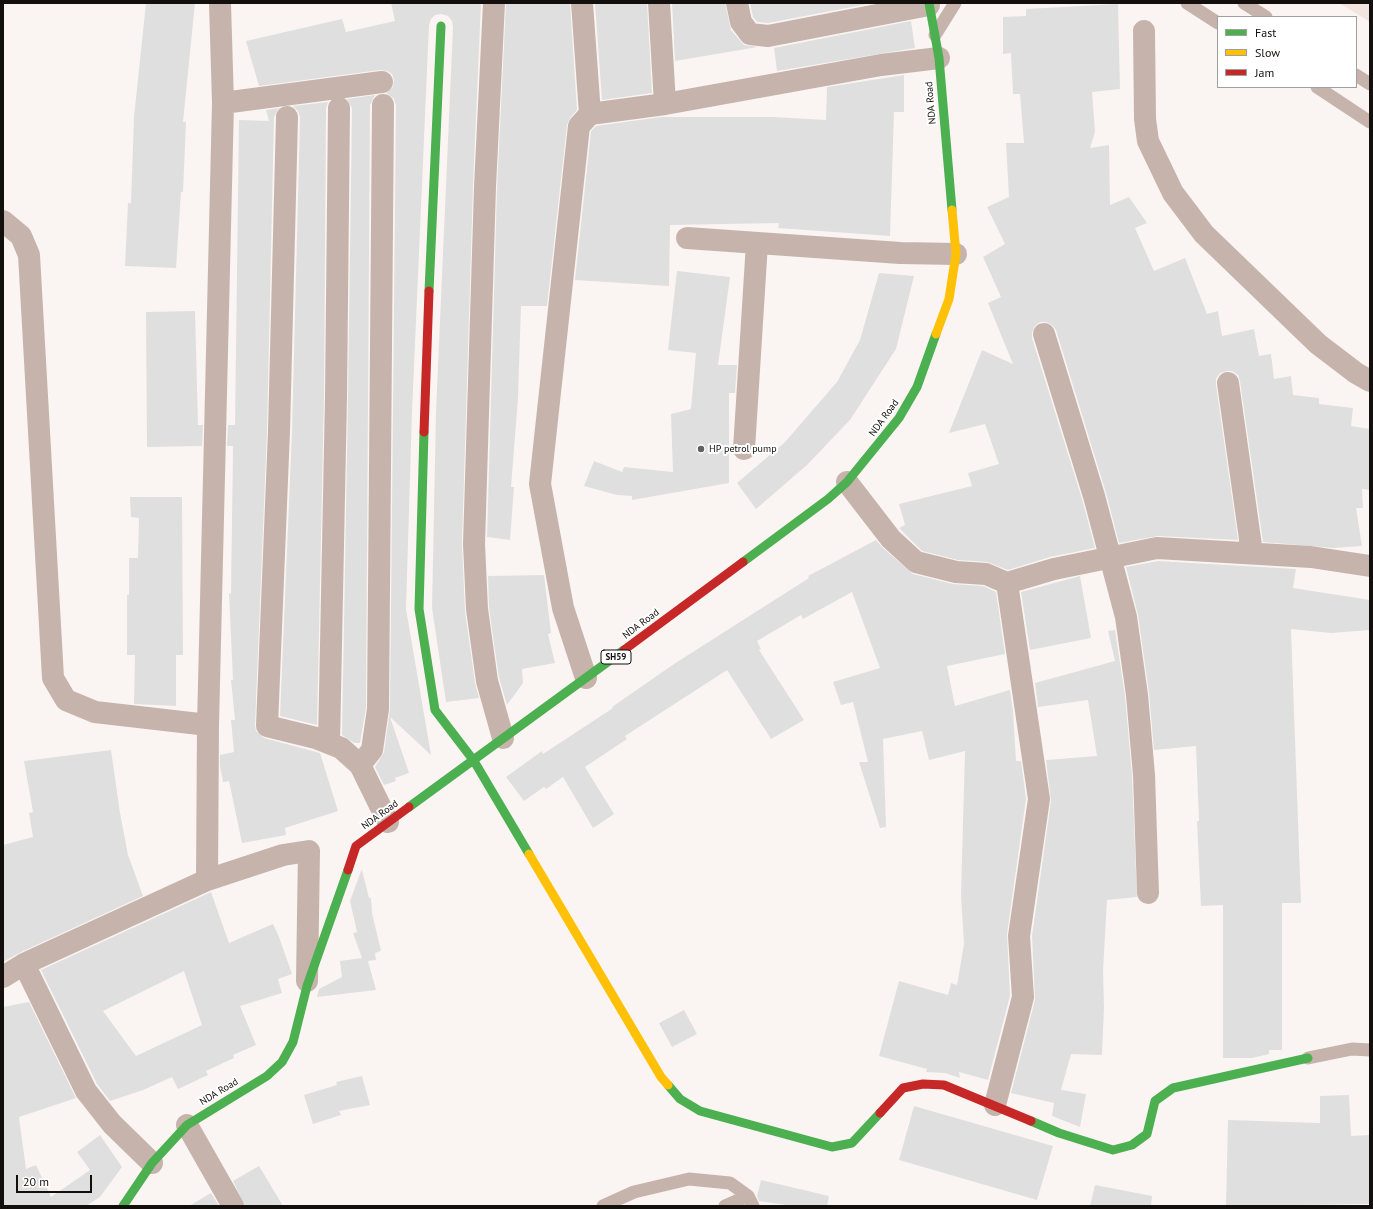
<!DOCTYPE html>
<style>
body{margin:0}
#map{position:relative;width:1373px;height:1209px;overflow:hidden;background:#faf5f2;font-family:"PT Sans",sans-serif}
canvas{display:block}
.frame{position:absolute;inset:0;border:4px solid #120f0d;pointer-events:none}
.legend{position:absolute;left:1217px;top:16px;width:140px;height:72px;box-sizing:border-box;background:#fff;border:1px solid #a09f9e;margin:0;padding:5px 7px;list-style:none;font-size:12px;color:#120f0d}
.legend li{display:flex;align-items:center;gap:8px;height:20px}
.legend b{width:20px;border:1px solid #a09f9e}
.scale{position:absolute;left:16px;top:1175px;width:76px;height:18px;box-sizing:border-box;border:2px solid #120f0d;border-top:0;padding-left:5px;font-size:12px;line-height:14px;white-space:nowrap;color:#120f0d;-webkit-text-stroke:3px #fff;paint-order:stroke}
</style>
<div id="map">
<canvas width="1373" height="1209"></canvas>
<div class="frame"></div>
<ul class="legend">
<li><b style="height:5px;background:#4caf50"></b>Fast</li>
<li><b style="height:5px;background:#ffc107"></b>Slow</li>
<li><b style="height:5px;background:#c62828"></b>Jam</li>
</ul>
<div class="scale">20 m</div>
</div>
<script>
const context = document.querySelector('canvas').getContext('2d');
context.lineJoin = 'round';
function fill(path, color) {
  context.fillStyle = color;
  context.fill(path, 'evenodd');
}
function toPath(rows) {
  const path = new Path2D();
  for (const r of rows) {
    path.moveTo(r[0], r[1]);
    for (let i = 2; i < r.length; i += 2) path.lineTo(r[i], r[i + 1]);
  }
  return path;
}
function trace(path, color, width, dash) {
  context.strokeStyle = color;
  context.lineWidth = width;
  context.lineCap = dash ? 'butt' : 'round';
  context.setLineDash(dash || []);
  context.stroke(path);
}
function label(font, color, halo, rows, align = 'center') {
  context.font = font + ' "PT Sans",sans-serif';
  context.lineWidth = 4;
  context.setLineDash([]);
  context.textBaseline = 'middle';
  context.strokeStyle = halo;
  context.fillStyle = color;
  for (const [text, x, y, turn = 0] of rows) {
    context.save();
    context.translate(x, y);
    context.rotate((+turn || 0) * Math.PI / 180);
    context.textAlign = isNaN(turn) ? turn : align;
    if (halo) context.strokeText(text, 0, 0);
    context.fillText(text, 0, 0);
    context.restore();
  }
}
const built = toPath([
 [1339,3,1370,3,1370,22]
]);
const building = toPath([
 [146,3,195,3,183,122,186,122,183,192,181,192,176,268,125,266,128,203,131,203,134,117],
 [391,3,481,3,473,186,462,544,465,611,475,683,479,698,446,702,432,608,436,412,453,27,452,21,448,16,441,14,435,15,431,19,429,25,412,412,406,609,431,755,390,717,409,773,395,778,396,781,384,785,375,767,384,752,390,709,396,105,394,99,386,93,393,87,394,80,392,74,387,71,380,70,259,86,246,41,342,19,346,32,395,21],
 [506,3,570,3,577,110,570,118,567,125,547,306,521,306,518,398,511,487,514,487,510,540,487,537,497,188],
 [595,3,647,3,652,93,602,100],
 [672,3,725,3,731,30,744,45,758,47,675,61],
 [750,3,873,3,768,23,757,22,753,17],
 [1118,4,1120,89,1092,92,1095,132,1090,148,1109,145,1110,205,1129,197,1147,223,1135,228,1154,271,1185,258,1207,314,1218,311,1222,336,1254,329,1259,356,1271,354,1274,379,1291,376,1293,395,1319,398,1319,404,1353,408,1351,426,1370,429,1370,490,1362,489,1363,508,1356,508,1362,546,1333,548,1263,542,1240,381,1238,375,1232,371,1227,371,1220,373,1216,379,1216,385,1238,540,1158,536,1119,543,1106,493,1056,330,1052,325,1046,322,1040,322,1035,326,1032,332,1032,338,1082,499,1095,548,1050,557,1008,570,987,562,958,560,922,551,899,528,905,525,899,504,972,486,968,473,999,464,985,424,949,433,982,350,1013,364,988,303,1001,297,983,257,1005,244,987,207,1009,197,1006,143,1024,143,1020,94,1013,94,1011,53,1003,54,1003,17,1026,16,1026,9],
 [911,21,915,48,777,71,774,48],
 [904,75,904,112,894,112,890,236,778,228,779,223,670,225,669,286,575,280,591,131,596,126,661,117,773,117,826,120,827,87],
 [375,95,370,105,366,708,360,743,354,743,342,735,348,397,352,108,347,99],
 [328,102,326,108,324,397,317,725,280,716,292,431,300,117,298,111,293,106],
 [279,108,274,117,267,431,255,725,256,731,264,738,320,753,338,811,285,828,286,835,242,843,229,781,223,782,220,766,220,755,234,752,231,720,235,720,231,680,233,680,229,593,231,594,233,446,227,446,228,425,235,425,239,120,269,121,266,110],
 [677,271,730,277,718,365,737,365,735,393,729,393,729,483,632,500,632,496,617,495,584,486,594,461,622,472,624,467,673,472,671,414,691,409,696,353,668,350],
 [879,273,914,276,896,349,850,420,807,465,756,509,737,483,785,442,837,382,860,340],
 [195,311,198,425,203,425,202,446,147,447,146,312],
 [130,497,182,497,183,655,176,655,176,706,134,704,135,655,127,655,127,595,129,595,129,558,138,558,139,518,131,517],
 [876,540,883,548,913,574,953,584,983,586,996,592,1005,654,947,666,955,706,1010,690,1013,711,1016,761,1021,761,1026,799,1007,934,1010,996,988,1080,959,1072,960,1078,945,1073,926,1072,927,1069,879,1056,899,981,948,995,951,983,957,985,964,944,961,895,965,751,929,760,922,731,883,739,886,827,880,828,859,762,868,762,853,702,841,705,833,682,880,668,852,592,803,619,801,615,757,641,761,649,759,650,804,720,771,739,727,670,625,736,627,739,585,767,614,814,593,828,563,777,546,789,544,787,524,801,506,777,542,751,543,754,613,708,612,707,674,664,809,578,808,576],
 [1158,561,1296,569,1293,588,1370,600,1370,630,1331,633,1291,629,1301,903,1282,903,1282,1050,1269,1050,1269,1054,1252,1058,1223,1058,1223,905,1201,906,1197,821,1199,821,1196,746,1154,750,1149,693,1138,615,1126,567],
 [544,575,551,633,548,634,555,663,522,669,523,683,507,705,499,678,489,608,488,576],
 [1080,576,1091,638,1030,650,1021,592],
 [1115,630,1125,696,1132,776,1137,897,1107,900,1103,971,1104,1007,1102,1055,1071,1054,1061,1090,1086,1094,1080,1127,1052,1116,1054,1103,1011,1093,1035,1000,1032,936,1051,801,1046,760,1097,756,1088,700,1038,707,1035,683,1115,661,1108,631],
 [111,750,120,813,128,855,143,896,19,953,3,962,3,845,33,837,29,813,33,812,24,761],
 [362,870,369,898,371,898,372,913,381,951,375,953,376,960,368,961,376,990,317,997,319,989,342,977,340,961,362,958,353,933,357,932,350,901,361,871],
 [211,892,229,943,273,924,279,937,292,974,278,979,282,993,240,1006,256,1045,233,1055,234,1058,206,1071,208,1075,178,1089,172,1077,143,1090,110,1101,97,1084,41,970],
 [184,971,202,1025,136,1056,103,1011],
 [29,1002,76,1098,19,1117,26,1169,36,1165,51,1197,90,1170,77,1152,100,1135,122,1167,100,1197,86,1206,3,1206,3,1007],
 [684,1010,697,1034,672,1047,659,1023],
 [362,1076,370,1105,339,1111,341,1115,313,1124,304,1095,337,1085,336,1082],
 [1349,1095,1351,1136,1370,1135,1370,1204,1226,1206,1228,1120,1320,1123,1320,1096],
 [914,1106,1053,1146,1037,1200,899,1160],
 [259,1166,283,1206,245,1206,233,1181],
 [761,1180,829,1196,827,1206,793,1206,759,1201,757,1196],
 [1095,1185,1152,1196,1151,1206,1090,1206],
 [211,1193,219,1206,189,1206]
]);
const lane = toPath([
 [1187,3,1218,23],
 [1244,3,1266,17],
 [935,35,955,3],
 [1356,75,1370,84],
 [1317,87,1370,122],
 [1308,1058,1352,1049,1370,1050],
 [603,1206,634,1192,689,1179,730,1183,748,1196],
 [725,1206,748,1196,753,1206]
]);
const street = toPath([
 [494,3,485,187,474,544,477,609,487,681,503,738],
 [582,3,590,114],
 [659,3,665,104],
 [737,3,741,22,750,34,768,36,929,5],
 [1144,31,1145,119,1148,141,1173,193,1204,234,1318,344,1356,373,1370,381],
 [223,103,382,82],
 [287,117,279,431,267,726,316,738,341,748,360,765,388,822],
 [3,221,21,236,29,255,53,678,66,700,95,712,208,725],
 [687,238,900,253,956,254],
 [1044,334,1094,496,1126,617,1137,695,1144,775,1148,893],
 [1228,383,1252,553],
 [744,449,757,243],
 [847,482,891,539,916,562,956,572,986,574,1007,583],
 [586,678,563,608,540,484,579,126,590,114,665,104,881,65,939,58],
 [329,743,336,397,339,108],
 [360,765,372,750,378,709,383,105],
 [207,880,283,855,309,851,307,981],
 [24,964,86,1091,112,1124,152,1163],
 [3,977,24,964,207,880,208,725,223,103,220,3],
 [995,1105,1023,997,1019,936,1039,799,1007,583,1054,569,1157,548,1311,557,1370,566],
 [187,1125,233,1206]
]);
const fast = toPath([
 [929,3,939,58,952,210],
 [429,291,441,26],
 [424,432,419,609,435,710,474,761,529,854],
 [743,562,828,499,847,482,899,418,917,387,936,334],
 [409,807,624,650],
 [668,1085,680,1099,700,1111,832,1147,852,1143,880,1113],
 [1031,1121,1059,1133,1113,1150,1132,1145,1147,1134,1155,1101,1173,1088,1308,1058],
 [123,1206,152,1163,187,1125,267,1076,282,1062,293,1042,307,986,348,870]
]);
const slow = toPath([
 [936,334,949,299,956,254,952,210],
 [529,854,661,1077,668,1085]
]);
const jam = toPath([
 [424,432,429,291],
 [624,650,743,562],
 [348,870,356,846,409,807],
 [880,1113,903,1088,923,1084,944,1085,1031,1121]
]);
const markers = [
 [701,449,4,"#63605d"]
];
const shields = [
 [616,657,30]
];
const shieldNames = [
 ["SH59",616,657]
];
const streetNames = [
 ["NDA Road",931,103,-95],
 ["NDA Road",884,418,-54],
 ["NDA Road",641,624,-37],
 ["NDA Road",380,815,-36],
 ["NDA Road",219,1092,-31]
];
const poiNames = [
 ["HP petrol pump",709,449]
];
fill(built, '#f2e5e0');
fill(building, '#e0dfdf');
trace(lane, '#c6b4ac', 13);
trace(street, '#c6b4ac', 22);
trace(fast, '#4caf50', 9);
trace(slow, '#ffc107', 9);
trace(jam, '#c62828', 9);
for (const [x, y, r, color] of markers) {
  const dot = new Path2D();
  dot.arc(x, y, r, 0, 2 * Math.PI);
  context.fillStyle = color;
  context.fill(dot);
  trace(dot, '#fff', 1.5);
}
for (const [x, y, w] of shields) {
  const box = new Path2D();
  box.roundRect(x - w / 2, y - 7, w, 14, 3);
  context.fillStyle = '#fff';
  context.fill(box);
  trace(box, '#120f0d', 1);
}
label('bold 9px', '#120f0d', null, shieldNames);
label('10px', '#120f0d', '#fff', streetNames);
label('10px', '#120f0d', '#fff', poiNames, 'left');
</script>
